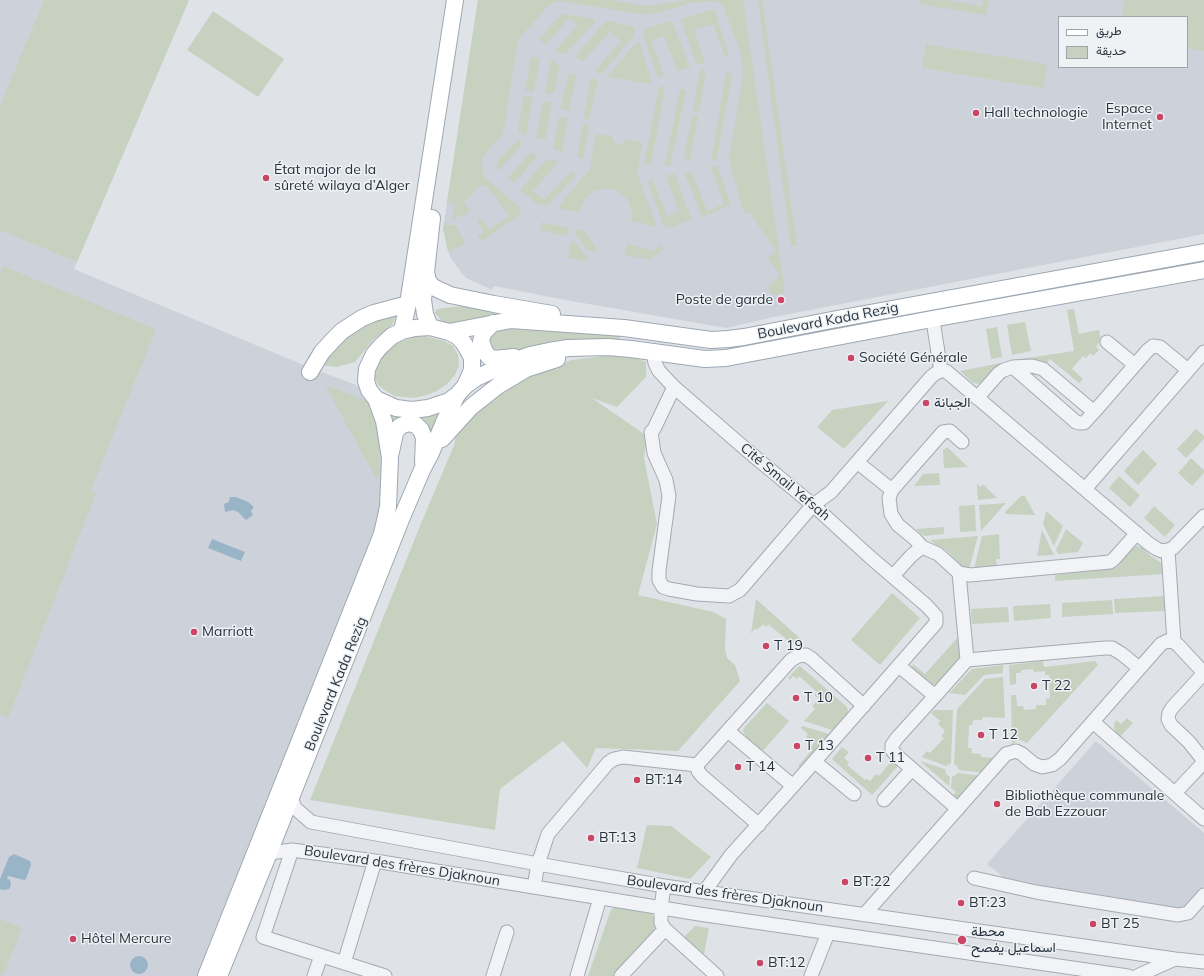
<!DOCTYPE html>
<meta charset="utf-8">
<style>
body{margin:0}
#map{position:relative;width:1204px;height:976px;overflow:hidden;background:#dfe3e8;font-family:Mulish,Vazirmatn,sans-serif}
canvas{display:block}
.legend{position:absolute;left:1058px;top:16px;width:130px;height:52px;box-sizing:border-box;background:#eef2f5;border:1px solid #9fa5ac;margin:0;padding:5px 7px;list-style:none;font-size:12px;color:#28323e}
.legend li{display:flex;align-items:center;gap:8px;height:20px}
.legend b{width:20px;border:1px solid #9fa5ac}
</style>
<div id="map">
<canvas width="1204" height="976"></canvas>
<ul class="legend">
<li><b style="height:5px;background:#fff"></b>طريق</li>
<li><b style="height:11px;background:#c6d1c0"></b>حديقة</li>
</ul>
</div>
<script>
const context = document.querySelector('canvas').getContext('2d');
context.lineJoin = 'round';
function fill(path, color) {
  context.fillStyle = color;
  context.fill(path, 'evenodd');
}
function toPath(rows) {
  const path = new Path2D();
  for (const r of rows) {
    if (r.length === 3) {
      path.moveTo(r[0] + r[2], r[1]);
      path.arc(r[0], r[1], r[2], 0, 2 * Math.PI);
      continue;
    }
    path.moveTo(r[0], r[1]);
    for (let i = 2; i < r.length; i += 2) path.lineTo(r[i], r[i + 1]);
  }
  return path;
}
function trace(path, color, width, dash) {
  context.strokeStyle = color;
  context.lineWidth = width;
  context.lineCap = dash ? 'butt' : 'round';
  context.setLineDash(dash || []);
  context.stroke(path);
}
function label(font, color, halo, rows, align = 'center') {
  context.font = font + ' Mulish,Vazirmatn,sans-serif';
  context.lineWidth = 3;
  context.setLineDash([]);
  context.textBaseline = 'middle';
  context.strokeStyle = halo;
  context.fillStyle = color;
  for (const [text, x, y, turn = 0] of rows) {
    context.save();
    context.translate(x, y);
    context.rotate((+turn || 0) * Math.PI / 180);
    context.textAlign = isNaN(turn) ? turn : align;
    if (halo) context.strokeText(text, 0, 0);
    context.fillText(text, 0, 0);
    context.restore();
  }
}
const built = toPath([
 [0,0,189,0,74,269,301,364,356,385,364,390,372,401,384,465,378,521,199,976,0,976],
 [478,0,1204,0,1204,234,774,317,726,328,560,299,494,286,492,290,466,278,461,272,452,260,448,251,443,229],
 [1059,17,1187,17,1187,67,1059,67],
 [1096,741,1204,833,1204,886,1187,906,1179,909,1008,881,987,864]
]);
const green = toPath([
 [44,0,189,0,77,262,0,230,0,106],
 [478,0,612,0,645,6,688,0,743,0,785,293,772,295,768,286,780,276,768,258,776,251,750,213,744,213,729,160,743,77,742,56,724,8,721,4,717,2,711,1,691,3,653,14,639,14,559,1,550,4,521,36,518,42,503,134,487,151,482,160,483,173,486,179,521,208,521,211,519,215,484,240,480,239,477,236,484,231,477,221,481,218,489,229,509,216,489,188,481,185,464,202,470,211,461,217,459,215,452,220,455,204,447,202],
 [758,0,762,0,797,245,795,246,791,246],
 [919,0,946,0,982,6,983,0,989,0,986,15,919,4],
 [1125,0,1204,0,1204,51,1187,48,1187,17,1122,17],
 [713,10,715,11,729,55,725,57,713,24,694,30,705,63,697,64,680,19,707,11],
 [213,11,284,59,258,97,187,50],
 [563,14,594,19,596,21,565,54,555,52,577,25,569,18,546,45,539,39,559,17],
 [610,21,635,27,634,36,601,74,595,71,621,41,610,32,583,61,575,57,604,23],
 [672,21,690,67,678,72,664,36,651,41,664,76,658,77,643,36,644,29],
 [639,42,640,44,652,84,607,77,636,43],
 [926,44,1047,64,1043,88,922,68],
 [531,57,540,58,534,92,525,91],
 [551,60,560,65,554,94,545,93],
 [700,70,706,70,699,112,693,110],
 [569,73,576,75,569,111,560,109],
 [726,73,732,74,717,159,711,161],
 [591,78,598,80,589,119,584,118],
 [665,86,651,164,648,164,644,163,659,87],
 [680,89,686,90,670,166,665,166],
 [524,96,533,97,526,136,518,131],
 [543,102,552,103,545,140,536,138],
 [692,115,698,116,690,161,684,158],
 [559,116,568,118,562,153,553,149],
 [583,124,589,125,583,158,577,157],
 [596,134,612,136,613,141,617,144,622,144,627,139,643,143,637,173,656,224,654,226,631,221,632,212,630,204,625,197,618,191,610,189,601,189,593,191,584,200,579,212,561,209,559,206,590,169],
 [517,140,522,144,499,171,497,168,497,162],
 [531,152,537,157,514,183,508,178],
 [546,160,559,161,533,191,544,200,571,171,576,175,549,204,543,205,536,203,520,190],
 [717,166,731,205,702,217,685,174,692,172,707,211,724,204,711,167],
 [675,174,691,219,669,228,664,226,647,181,652,179,667,216,679,211,666,175],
 [541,222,569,228,568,236,540,230],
 [444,225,455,225,466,244,448,251,443,229],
 [576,229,585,232,598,251,587,250,579,238,575,237],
 [571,241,576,242,589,261,568,258],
 [627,244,653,251,661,245,664,249,650,260,625,255],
 [3,266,156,329,91,490,96,493,8,718,0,715,0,274],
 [464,306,476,307,521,315,457,326,447,323,441,320,435,313,436,310,442,308],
 [1074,309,1079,334,1099,330,1101,340,1096,347,1099,350,1093,356,1090,353,1086,358,1083,356,1072,369,1083,379,1079,383,1050,359,1045,365,1030,359,1014,362,1014,360,1074,351,1067,310],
 [398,313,392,325,374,339,355,362,337,367,321,365,347,331],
 [1025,322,1031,351,1012,355,1007,325],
 [498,326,590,333,620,336,619,341,503,356,489,350,490,330],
 [997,327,1002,357,991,359,986,329],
 [425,336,444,341,453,346,458,355,459,365,455,375,447,384,437,391,427,395,414,398,395,396,386,391,378,385,374,377,375,368,379,359,390,347,405,340,415,337],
 [612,355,635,358,646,362,646,377,617,407,592,398,647,436,644,458,657,524,638,595,713,612,726,619,725,649,727,658,735,665,740,681,678,751,596,748,587,768,563,741,500,789,495,830,310,800,422,521,455,443,455,431,486,403,526,377,572,360],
 [1001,363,982,382,978,384,973,383,960,371],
 [325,385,367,401,373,407,375,414,379,439,380,475,377,480],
 [888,401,844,449,817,427,832,410],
 [448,403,435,433,428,436,392,425,386,408],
 [1196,429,1204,436,1204,439,1186,458,1177,449],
 [946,448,948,448,968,467,944,468,943,450],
 [1143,450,1157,464,1138,485,1124,471],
 [1191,458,1204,470,1204,473,1192,486,1178,473],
 [939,473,940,485,914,486,923,474],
 [1119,476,1140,495,1130,507,1109,488],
 [977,484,981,487,983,484,997,498,978,500],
 [1021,496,1025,496,1035,515,1005,514,1005,512],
 [1006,503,981,531,979,505],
 [975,505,976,531,960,532,959,506],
 [1154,506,1175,525,1165,537,1144,518],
 [1046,511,1063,526,1054,546,1043,524],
 [944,527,944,534,924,536,916,529],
 [1066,529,1083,543,1078,552,1058,554,1056,550],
 [1042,530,1054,555,1037,556],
 [999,534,1000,559,996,559,997,566,974,569,982,536],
 [978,536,969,569,964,568,945,549,936,545,930,540],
 [1137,546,1143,548,1151,556,1163,564,1164,574,1055,581,1055,575,1115,568,1120,564,1131,549],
 [892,593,920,618,880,665,851,640],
 [1165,596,1165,611,1115,613,1114,599],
 [756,599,802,640,792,644,768,624,766,627,763,624,757,630,755,628,751,634],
 [1112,600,1113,614,1062,617,1062,603],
 [1050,604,1051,618,1014,621,1013,606],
 [1008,607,1009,622,972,624,971,609],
 [960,635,963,658,940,683,931,685,912,668,913,664,925,674],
 [1043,661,1044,667,1095,661,1098,665,1027,743,1020,740,1016,741,1012,745,1011,695,1016,695,1017,706,1023,706,1024,710,1036,709,1036,705,1046,705,1046,699,1050,698,1049,675,1045,675,1045,671,1034,672,1033,669,1021,670,1021,673,1016,673,1016,684,1010,685,1009,665],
 [1003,665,1003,673,984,675,965,695,949,693,972,669],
 [800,666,847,707,848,711,847,714,832,730,804,721,815,709,812,706,819,699,814,695,817,692,799,676,797,679,793,676,790,680,788,678,798,667],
 [1003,677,1005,718,983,717,982,720,973,720,972,725,969,725,968,748,972,748,971,753,981,754,981,757,999,758,986,773,959,770,957,766,954,764,957,709,985,679],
 [767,703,789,721,762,752,747,739,743,731,744,728],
 [934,710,953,710,951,763,946,766,922,757,927,751,930,753,944,738,941,736,945,731,938,724,940,721,931,713],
 [1127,718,1133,723,1119,738,1115,734,1114,724,1116,720,1121,724],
 [802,726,829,734,800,767,798,766,812,750,810,747,814,743,806,737,808,734,801,728],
 [842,747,849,752,844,758,849,762,847,765,865,780,867,779,870,781,876,774,879,776,892,760,898,766,872,795,832,759],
 [920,761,945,769,946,774,950,777,949,786],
 [958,773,983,776,960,801,953,795,956,792,951,788,952,777],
 [647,825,671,826,711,857,690,879,637,868],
 [616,906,649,912,654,917,654,930,648,940,614,976,588,976,609,915,611,910],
 [0,919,22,928,3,975,0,974],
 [695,926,709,928,704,954,684,937]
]);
const water = toPath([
 [230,497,236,497,248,502,254,507,251,511,253,515,246,520,238,512,233,510,225,512,224,504,229,502],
 [212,539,245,552,241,561,208,548],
 [14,854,30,861,31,865,26,879,24,880,8,876,7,878,10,880,11,886,9,889,3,890,0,889,0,879,9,857],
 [139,965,9]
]);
const minor = toPath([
 [932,319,934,327,941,371],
 [1107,342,1135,365],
 [653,352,655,363,659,371,674,387,756,458,813,505,870,557,927,606,936,616,936,623,793,786,731,855,704,892],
 [1013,367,1076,422,1079,423,1084,423,1094,412],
 [674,387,654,429,651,432,654,453,666,480,669,496,659,571,659,580,663,587,669,589,697,594,729,596,740,590,813,505,831,492,931,377,936,373,941,371,946,371,1148,543,1157,549,1162,551,1168,550,1174,642],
 [977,398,999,373,1004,370,1013,367,1032,366,1043,369,1094,412,1148,350,1153,346,1160,347,1188,370],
 [962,442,950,431,943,432,892,490,889,498,891,514,898,525,915,539,922,547,938,554,959,573,970,575,1110,562,1114,559,1137,533],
 [857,462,892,490],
 [1085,489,1204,352],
 [1168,550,1173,548,1204,516],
 [959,573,967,660],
 [893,576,911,556,922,547],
 [899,666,935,696,897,738,892,745,892,750,896,755,958,809],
 [1204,673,1172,708,1169,713,1168,719,1171,725,1189,742,1204,761],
 [935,696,967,660,1105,648,1112,648,1122,654,1139,668],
 [1093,722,1204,819],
 [728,731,793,786],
 [815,762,854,794],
 [697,765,791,660,798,656,806,655,812,659,864,706],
 [1175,793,1204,762],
 [291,796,295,808,311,822,538,864,664,886,1175,959,1204,962],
 [884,800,912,769],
 [292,850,263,937,385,976],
 [269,853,292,850,375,861,699,914,1128,976],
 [974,878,1036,892,1178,915,1188,913,1204,895],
 [664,886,661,908,661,923,665,929,717,976],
 [534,887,538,864,548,834,608,763,614,759,623,757,697,765,698,771,702,776,759,825],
 [864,915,1006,754,1016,751,1022,754,1034,764,1042,767,1052,765,1060,759,1161,644,1167,641,1174,642,1178,645,1204,673],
 [344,963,375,861],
 [314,976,321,956],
 [493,976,507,932],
 [577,976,600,898],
 [621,976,665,929],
 [811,976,828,933],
 [1137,976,1175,959]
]);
const major = toPath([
 [426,272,428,281,433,287,450,295,494,304,552,314],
 [493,323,484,332,482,337,481,342,485,352,489,357,494,359,514,357],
 [430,327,425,314,423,300,432,218],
 [430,327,449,332,457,336,463,342,468,350,472,358,472,370,465,386,457,395,449,401,428,408,412,410,396,408,376,399,369,390,366,381,367,369,374,354,382,345,392,336,402,331,415,328,430,327],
 [402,331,408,304,455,0],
 [449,332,511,320,624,328,711,340,728,339,744,337,837,319,1204,252],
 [310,372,322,352,333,340,342,331,362,318,374,313,408,304],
 [465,386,476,378,506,364,530,355,549,351,568,348,608,347,631,349,705,359,726,358,932,319,1204,270],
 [442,439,471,407,499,385,526,369,557,359],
 [391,452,395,433,400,426,409,423,416,425,421,430,424,438,423,462],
 [206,976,382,534,388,507,390,458,384,421,376,399],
 [219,976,269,853,402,517,422,470,431,453,444,422,457,395]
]);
const markers = [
 [976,113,4,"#cb4565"],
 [1160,117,4,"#cb4565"],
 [266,178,4,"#cb4565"],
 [781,300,4,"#cb4565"],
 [851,358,4,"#cb4565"],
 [926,403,4,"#cb4565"],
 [194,632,4,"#cb4565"],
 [766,646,4,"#cb4565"],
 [1034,686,4,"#cb4565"],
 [796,698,4,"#cb4565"],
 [981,735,4,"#cb4565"],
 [797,746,4,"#cb4565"],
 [868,758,4,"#cb4565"],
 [738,767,4,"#cb4565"],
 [637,780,4,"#cb4565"],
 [997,804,4,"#cb4565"],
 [591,838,4,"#cb4565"],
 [845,882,4,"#cb4565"],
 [961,903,4,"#cb4565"],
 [1093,924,4,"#cb4565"],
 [73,939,4,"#cb4565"],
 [962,940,5,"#cb4565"],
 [760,963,4,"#cb4565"]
];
const poiNames = [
 ["Espace",1152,109,"right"],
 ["Internet",1152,125,"right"],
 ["Hall technologie",984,113],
 ["État major de la",274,170],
 ["sûreté wilaya d’Alger",274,186],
 ["Poste de garde",773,300,"right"],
 ["Société Générale",859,358],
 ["الجبانة",934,403],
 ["Marriott",202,632],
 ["T 19",774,646],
 ["T 22",1042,686],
 ["T 10",804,698],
 ["T 12",989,735],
 ["T 13",805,746],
 ["T 11",876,758],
 ["T 14",746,767],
 ["BT:14",645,780],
 ["Bibliothèque communale",1005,796],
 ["de Bab Ezzouar",1005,812],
 ["BT:13",599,838],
 ["BT:22",853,882],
 ["BT:23",969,903],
 ["BT 25",1101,924],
 ["محطة",971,932],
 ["اسماعيل يفصح",971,948],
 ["Hôtel Mercure",81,939],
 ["BT:12",768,963]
];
const streetNames = [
 ["Boulevard Kada Rezig",828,321,-11],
 ["Cité Smail Yefsah",785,482,40],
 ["Boulevard Kada Rezig",336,684,-68],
 ["Boulevard des frères Djaknoun",402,866,9],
 ["Boulevard des frères Djaknoun",725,894,8]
];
fill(built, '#cdd2da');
fill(green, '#c6d1c0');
fill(water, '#9ab4c7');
trace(minor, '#a4aab2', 15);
trace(major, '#9ea8b3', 18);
trace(minor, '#f1f3f6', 13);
trace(major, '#fff', 16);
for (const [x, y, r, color] of markers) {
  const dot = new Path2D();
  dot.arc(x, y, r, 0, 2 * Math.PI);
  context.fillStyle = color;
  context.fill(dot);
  trace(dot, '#eef2f5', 1.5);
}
label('14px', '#28323e', '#eef2f5', poiNames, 'left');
label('14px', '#28323e', '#eef2f5', streetNames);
</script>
